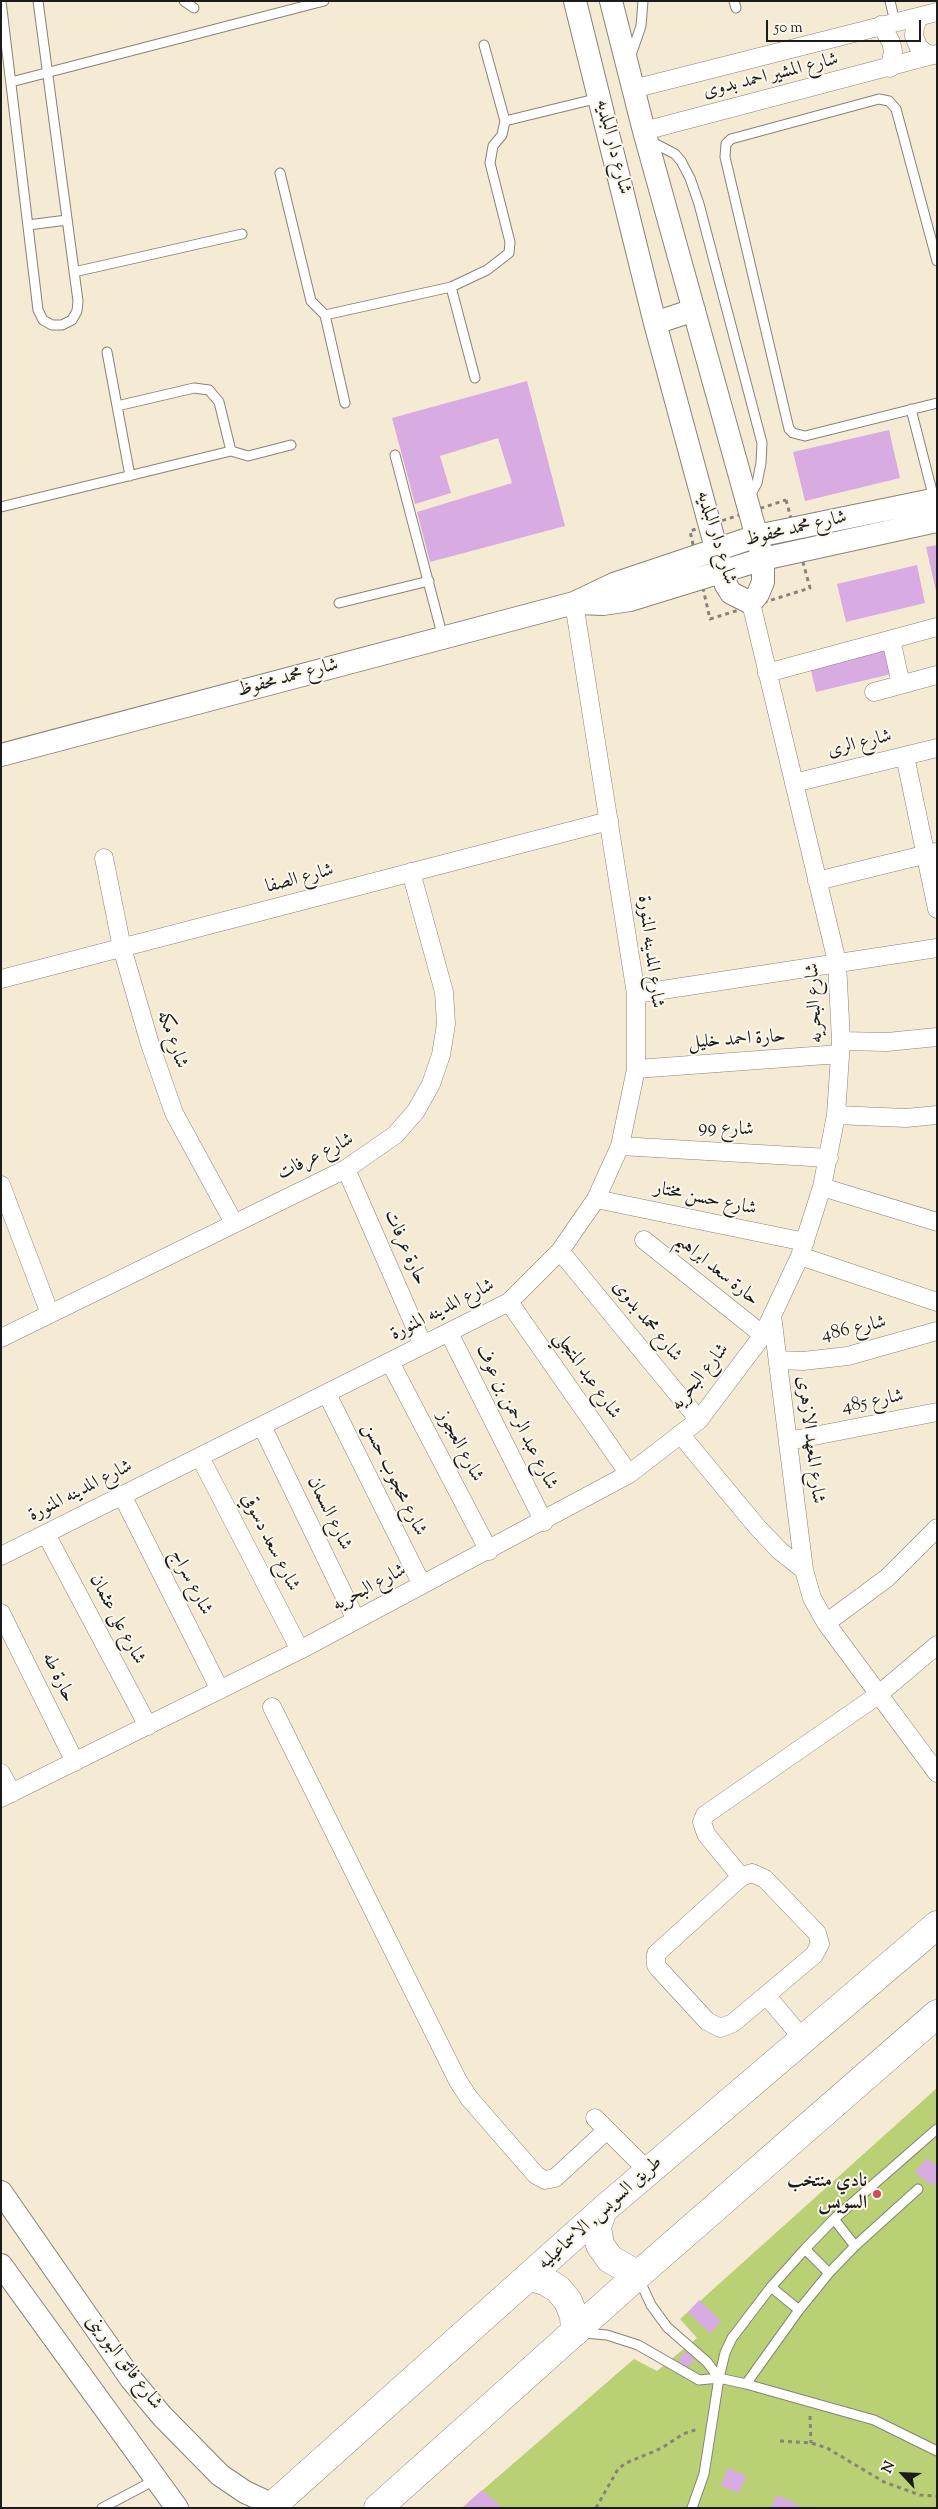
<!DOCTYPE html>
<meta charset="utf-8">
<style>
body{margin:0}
#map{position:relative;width:938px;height:2509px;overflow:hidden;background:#f5ead4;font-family:"Sorts Mill Goudy",serif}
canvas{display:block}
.frame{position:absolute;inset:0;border:2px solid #1c1c1c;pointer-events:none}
.north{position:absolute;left:878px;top:2449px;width:50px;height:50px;-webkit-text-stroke:4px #fbf7ec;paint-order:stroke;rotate:295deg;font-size:14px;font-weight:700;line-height:20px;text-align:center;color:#1c1c1c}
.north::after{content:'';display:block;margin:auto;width:18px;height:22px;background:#1c1c1c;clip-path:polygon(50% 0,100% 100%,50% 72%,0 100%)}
.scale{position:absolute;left:766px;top:20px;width:155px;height:22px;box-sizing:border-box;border:2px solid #1c1c1c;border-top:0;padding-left:6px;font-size:15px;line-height:18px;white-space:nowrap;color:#1c1c1c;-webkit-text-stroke:4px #fbf7ec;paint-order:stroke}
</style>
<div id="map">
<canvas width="938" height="2509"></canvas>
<div class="frame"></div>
<div class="north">N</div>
<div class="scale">50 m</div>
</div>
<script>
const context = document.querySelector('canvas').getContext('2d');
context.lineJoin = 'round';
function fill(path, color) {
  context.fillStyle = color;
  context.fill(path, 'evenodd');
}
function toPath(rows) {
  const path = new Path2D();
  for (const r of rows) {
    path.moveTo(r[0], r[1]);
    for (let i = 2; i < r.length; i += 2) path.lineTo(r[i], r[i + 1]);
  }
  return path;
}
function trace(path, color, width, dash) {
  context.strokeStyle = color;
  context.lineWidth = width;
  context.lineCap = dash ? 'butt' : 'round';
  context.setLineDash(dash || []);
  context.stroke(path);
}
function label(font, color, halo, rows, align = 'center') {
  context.font = font + ' "Sorts Mill Goudy",Amiri,serif';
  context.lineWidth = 4;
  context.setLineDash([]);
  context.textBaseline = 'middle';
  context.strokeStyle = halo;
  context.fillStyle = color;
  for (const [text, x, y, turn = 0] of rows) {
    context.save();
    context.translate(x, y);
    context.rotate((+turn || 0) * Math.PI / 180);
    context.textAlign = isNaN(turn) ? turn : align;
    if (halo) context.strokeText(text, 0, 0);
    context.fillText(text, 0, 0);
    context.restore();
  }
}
const green = toPath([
 [937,2088,937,2508,462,2508,634,2359,657,2371,697,2338,680,2319]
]);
const building = toPath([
 [527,381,565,526,430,562,417,512,512,483,498,438,440,456,451,493,415,504,392,418],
 [889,430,900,478,805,501,793,452],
 [937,545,937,591,936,591,926,547],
 [917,565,925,603,846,622,837,584],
 [884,647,891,674,816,692,810,666],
 [927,2158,937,2166,937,2181,932,2186,915,2172],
 [699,2300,721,2321,710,2333,688,2312],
 [687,2351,695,2361,685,2368,678,2359],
 [728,2468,746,2476,739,2493,721,2486],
 [482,2490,503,2508,462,2508],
 [777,2495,804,2508,771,2508]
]);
const path = toPath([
 [786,500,810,588,710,619,690,531,786,500],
 [810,2416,811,2443],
 [780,2441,811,2443,827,2448,884,2482,920,2495,937,2496],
 [596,2508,618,2469,626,2463,662,2448,683,2434,698,2429]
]);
const service = toPath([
 [1,1,38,310,43,320,52,325,62,325,72,320,77,311,78,301,38,1],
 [184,1,194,8],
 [734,1,736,8],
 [890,1,895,22],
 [630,58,641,26,643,1],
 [11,82,324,1],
 [505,121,599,98],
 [650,141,675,154,681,161,690,178,699,204,762,443,761,463,757,483,750,496],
 [280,173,311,301,325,315,345,403],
 [28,225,67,220],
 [937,261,896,109,889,101,879,99,731,139,726,144,725,157,789,429,793,433,805,436,937,403],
 [74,272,242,234],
 [451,287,475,378],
 [325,315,451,287,487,270,509,253,510,242,490,163,493,146,502,135,505,121,484,45],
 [107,352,130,476],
 [117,406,194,388,209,390,219,402,231,451],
 [911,409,934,499],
 [395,455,443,638],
 [1,507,231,451,248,456,291,445],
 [339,603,429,581],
 [834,2219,855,2246],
 [805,2249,829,2273],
 [639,2279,651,2305,667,2327,707,2362,719,2378],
 [771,2287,799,2310],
 [584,2333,607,2335,638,2345,699,2380,719,2378,746,2384,874,2420,937,2451],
 [746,2384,799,2310,829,2273,855,2246,918,2189],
 [102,2508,155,2480],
 [692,2508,704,2474,719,2378,725,2353,732,2338,771,2287,805,2249,834,2219,937,2129]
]);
const minor = toPath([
 [919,17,915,26,914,36,918,46,925,53,934,55],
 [881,25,891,42,893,51,890,68],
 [633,89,937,12],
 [644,131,937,54],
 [891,640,901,684],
 [767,673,937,627],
 [874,692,937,675],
 [905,756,937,909],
 [794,783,937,748],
 [104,858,122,948,150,1044,174,1113,234,1223],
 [817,881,936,852],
 [1,979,609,821],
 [636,994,937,948],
 [841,1041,887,1042,937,1037],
 [636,1069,840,1054],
 [836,1115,906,1118,937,1115],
 [620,1146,829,1158],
 [346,1169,423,1345],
 [1,1185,50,1314],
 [822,1187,937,1222],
 [596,1199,805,1242],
 [644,1240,763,1335],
 [560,1251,699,1420],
 [800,1256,937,1302],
 [509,1302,629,1474],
 [772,1315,804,1570,812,1598,826,1623,937,1773],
 [449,1333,544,1522],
 [1,1338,346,1169,395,1135,416,1111,431,1084,441,1055,446,1024,444,992,411,872],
 [778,1360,803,1361,848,1356,937,1331],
 [390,1362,489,1551],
 [327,1394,422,1585],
 [262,1426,356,1620],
 [680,1434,758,1528,780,1551,804,1570],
 [788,1441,937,1412],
 [200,1457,300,1650],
 [122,1495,220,1690],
 [46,1534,148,1726],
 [1,1556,509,1302,560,1251,596,1199,620,1146,636,1069,636,994,574,603],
 [1,1613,75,1762],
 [826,1623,887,1578,937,1528],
 [272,1707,458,2081,469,2098,536,2175,545,2180,555,2178,607,2130],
 [1,1773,12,1793],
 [1,1798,300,1650,629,1474,699,1420,763,1335,800,1256,822,1187,836,1115,841,1041,837,962,751,603],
 [752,1873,765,1879,817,1933,820,1944,814,1955,733,2023,720,2028,707,2021,659,1969,656,1965,656,1954,741,1877,752,1873],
 [741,1877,706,1834,702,1822,705,1815,878,1695,937,1645],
 [766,1995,803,2039],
 [595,2118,648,2171]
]);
const tertiary = toPath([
 [575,1,655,323,726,585,731,593,751,603,758,594,763,582,763,559,644,131,611,1],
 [655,323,694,310],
 [578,603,603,604,630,600,763,559,937,521],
 [1,755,574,603,614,584,757,536,937,499],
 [1,2192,131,2379,162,2416,220,2475,245,2492,273,2505],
 [1,2265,177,2508]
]);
const primary = toPath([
 [603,2210,597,2227,600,2245,610,2259,638,2275],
 [530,2277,545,2281,558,2289,568,2301,574,2316,575,2332],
 [270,2508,603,2210,937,1925],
 [378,2508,638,2275,937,2014]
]);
const markers = [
 [877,2194,5,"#d1495b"]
];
const streetNames = [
 ["شارع المشير احمد بدوى",771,77,-14],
 ["شارع دار البلديه",612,147,76],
 ["شارع محمد محفوظ",796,530,-13],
 ["شارع دار البلديه",715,538,73],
 ["شارع محمد محفوظ",288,679,-15],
 ["شارع الرى",860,745,-14],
 ["شارع الصفا",300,880,-15],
 ["شارع المدينه المنورة",649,952,83],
 ["شارع البحريه",816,1003,-93],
 ["شارع مكه",171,1040,71],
 ["حارة احمد خليل",737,1041,-4],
 ["شارع 99",726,1130,3],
 ["شارع عرفات",316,1158,-27],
 ["شارع حسن مختار",705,1200,12],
 ["حارة عرفات",404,1248,66],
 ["حارة سعد ابراهيم",716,1271,39],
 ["شارع المدينه المنورة",443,1311,-27],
 ["شارع محمد بدوى",646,1322,51],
 ["شارع 486",854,1330,-12],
 ["شارع عبد المتجلي",586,1376,55],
 ["شارع البحريه",701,1378,-51],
 ["شارع 485",873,1403,-11],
 ["شارع عبد الرحمن بن عوف",515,1418,63],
 ["شارع المعهد الازهرى",809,1440,83],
 ["شارع العجوز",459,1447,62],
 ["شارع محجوب حسن",393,1480,64],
 ["شارع المدينه المنورة",81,1492,-27],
 ["شارع السمان",328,1514,64],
 ["شارع سعد دسوقي",269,1543,63],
 ["شارع سراج",190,1583,63],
 ["شارع البحريه",370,1589,-28],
 ["شارع على عثمان",116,1620,62],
 ["حارة طه",57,1678,64],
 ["طريق السويس, الاسماعيليه",601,2214,-42],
 ["شارع فائق البورينى",123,2363,53]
];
const poiNames = [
 ["نادي منتخب",867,2183],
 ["السويس",867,2205]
];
fill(green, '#b9d074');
fill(building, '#d8ace3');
trace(service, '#888378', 11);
trace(minor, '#888378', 19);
trace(tertiary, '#888378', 24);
trace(primary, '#888378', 29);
trace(path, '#888378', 3, [4, 4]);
trace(service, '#fff', 9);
trace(minor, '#fff', 18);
trace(tertiary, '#fff', 22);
trace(primary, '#fff', 28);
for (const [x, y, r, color] of markers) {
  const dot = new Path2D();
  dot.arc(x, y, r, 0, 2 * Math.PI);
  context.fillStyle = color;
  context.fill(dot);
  trace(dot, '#fbf7ec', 2);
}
label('19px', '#1c1c1c', '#fbf7ec', streetNames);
label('bold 19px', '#1c1c1c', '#fbf7ec', poiNames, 'right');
</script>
